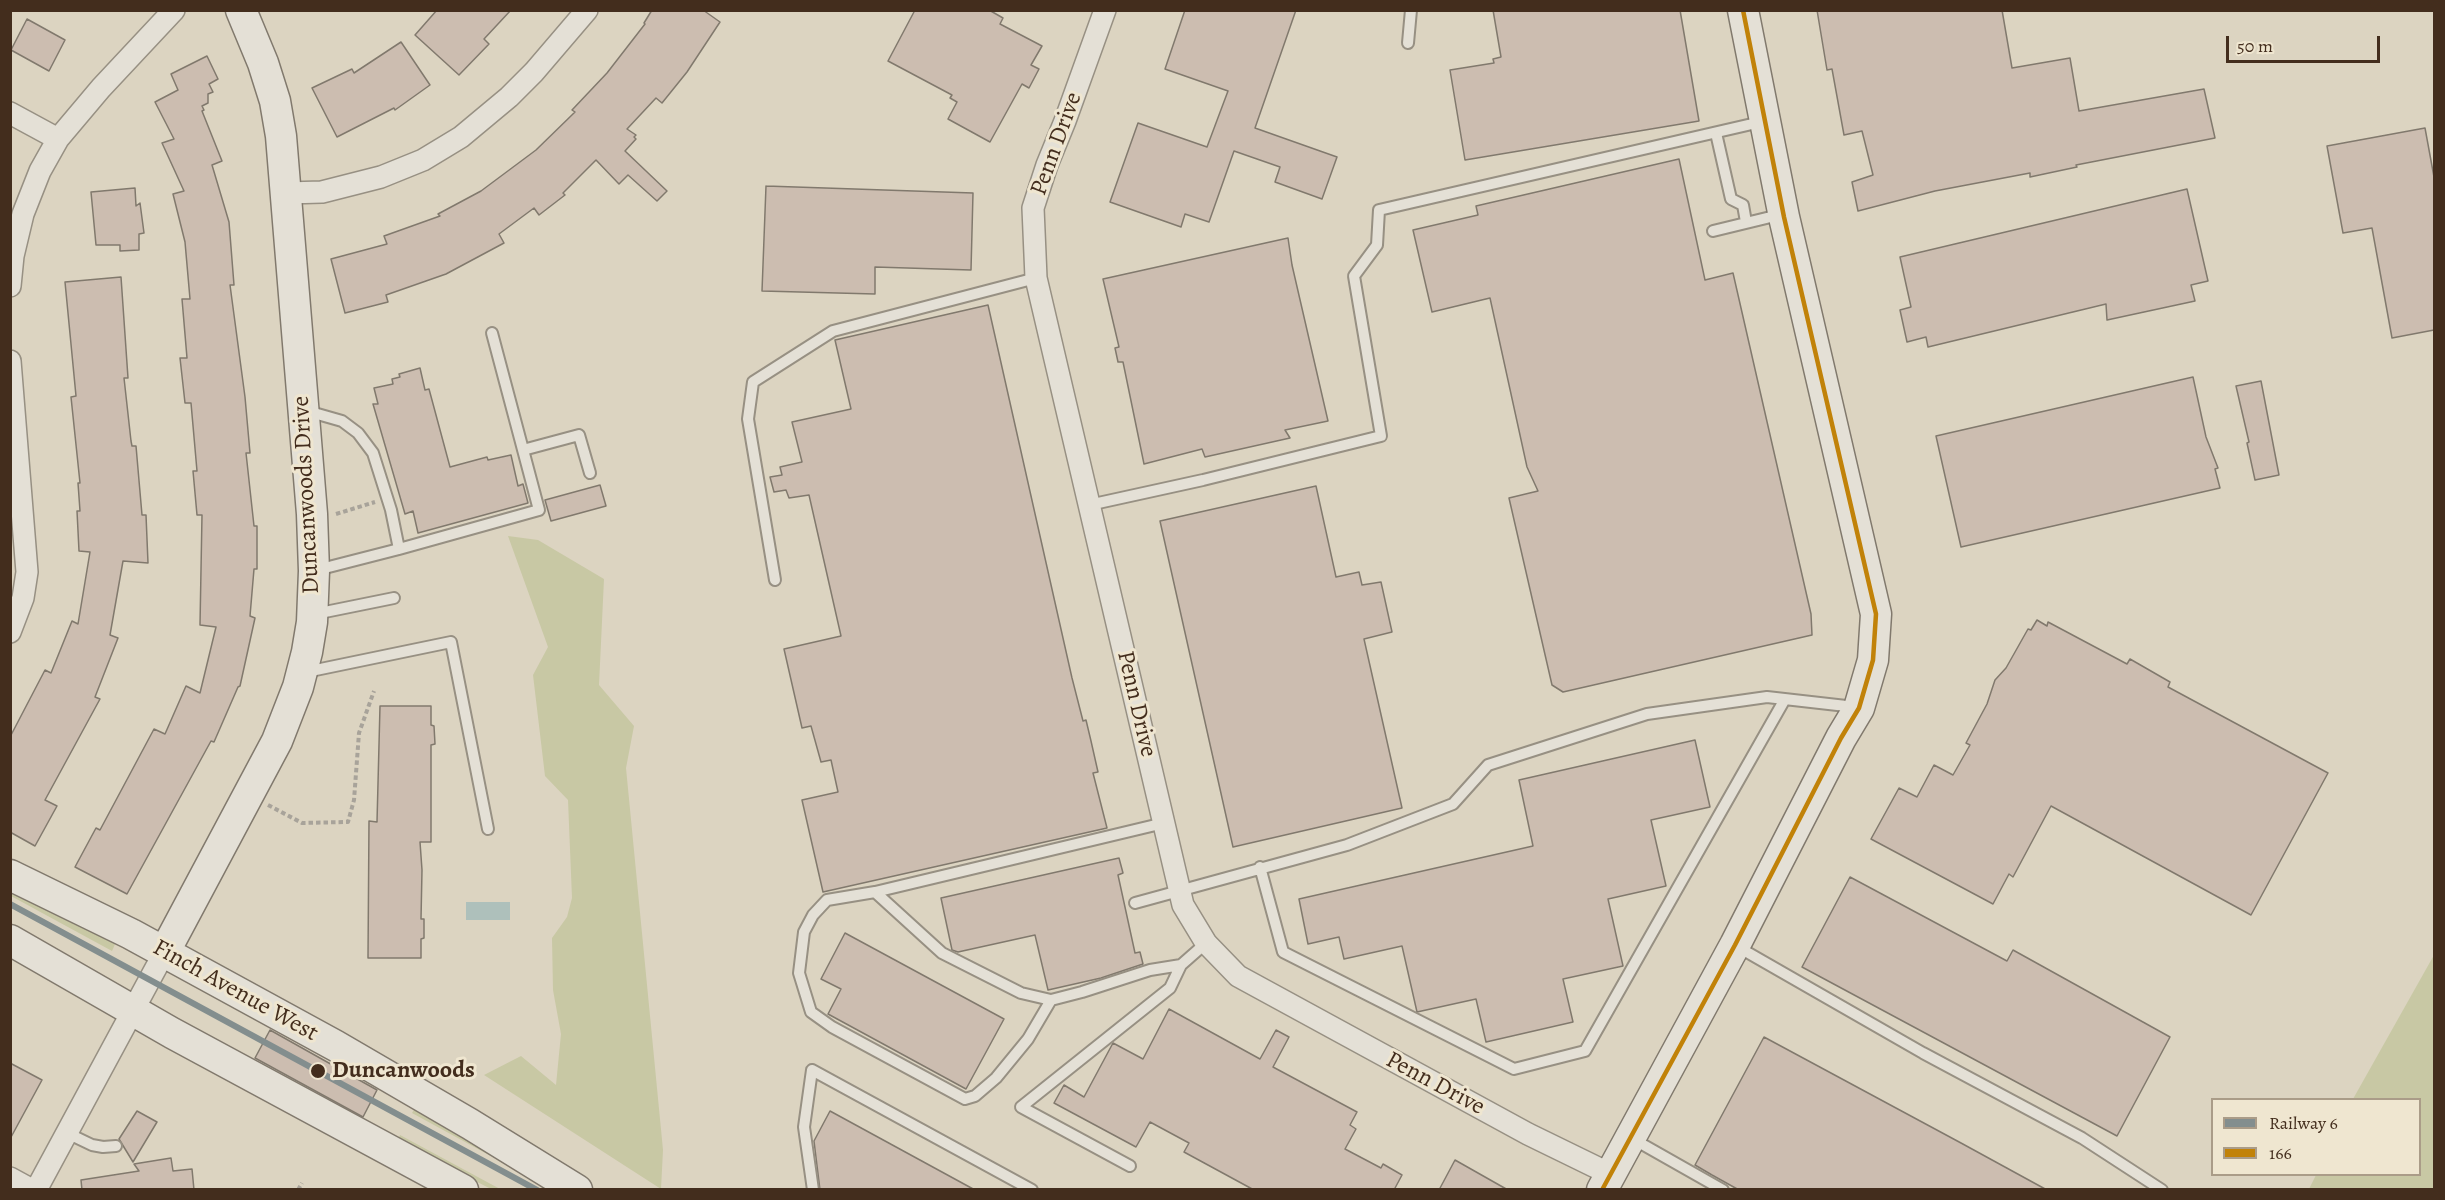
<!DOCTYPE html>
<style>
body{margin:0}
#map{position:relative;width:2445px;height:1200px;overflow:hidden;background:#dcd4c1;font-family:Alegreya,serif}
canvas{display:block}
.frame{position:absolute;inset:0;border:12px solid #432d1d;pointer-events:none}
.legend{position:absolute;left:2211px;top:1098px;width:210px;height:78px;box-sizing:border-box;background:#efe6d0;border:2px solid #aa9c88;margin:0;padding:8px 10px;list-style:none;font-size:18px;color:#432d1d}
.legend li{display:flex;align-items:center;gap:12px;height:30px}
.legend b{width:30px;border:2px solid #aa9c88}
.scale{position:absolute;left:2226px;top:36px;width:154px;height:27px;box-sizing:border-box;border:3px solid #432d1d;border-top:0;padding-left:8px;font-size:18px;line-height:21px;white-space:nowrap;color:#432d1d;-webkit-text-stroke:4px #efe6d0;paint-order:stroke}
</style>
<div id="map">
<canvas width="2445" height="1200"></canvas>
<div class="frame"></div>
<ul class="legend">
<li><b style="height:8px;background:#838e8e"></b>Railway 6</li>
<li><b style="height:8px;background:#c18209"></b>166</li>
</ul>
<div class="scale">50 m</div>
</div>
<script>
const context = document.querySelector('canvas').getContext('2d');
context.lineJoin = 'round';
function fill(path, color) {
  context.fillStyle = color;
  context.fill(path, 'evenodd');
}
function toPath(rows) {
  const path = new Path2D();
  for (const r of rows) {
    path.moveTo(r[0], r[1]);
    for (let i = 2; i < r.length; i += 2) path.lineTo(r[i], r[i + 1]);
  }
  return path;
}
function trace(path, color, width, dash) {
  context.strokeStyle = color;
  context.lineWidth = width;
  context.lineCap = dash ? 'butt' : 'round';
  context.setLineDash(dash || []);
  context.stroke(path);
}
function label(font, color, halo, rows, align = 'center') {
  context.font = font + ' Alegreya,serif';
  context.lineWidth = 6;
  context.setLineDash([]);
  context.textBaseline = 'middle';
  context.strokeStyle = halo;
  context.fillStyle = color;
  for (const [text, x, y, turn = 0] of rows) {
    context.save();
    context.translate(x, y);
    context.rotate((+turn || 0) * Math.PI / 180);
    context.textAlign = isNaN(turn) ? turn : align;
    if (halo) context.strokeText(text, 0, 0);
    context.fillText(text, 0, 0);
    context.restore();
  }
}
const green = toPath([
 [508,536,538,540,604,579,599,685,634,726,626,768,663,1150,661,1189,484,1075,521,1056,556,1085,561,1034,553,990,552,938,567,917,572,898,568,800,545,776,533,675,548,647],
 [11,890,116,942,112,951,11,896],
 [2434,955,2434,1189,2309,1189,2316,1175,2420,1174,2420,1100,2353,1099],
 [415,1108,510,1164,509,1166,412,1113],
 [400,1135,500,1189,491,1189,397,1141]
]);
const water = toPath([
 [466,902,510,902,510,920,466,920]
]);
const building = toPath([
 [437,10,511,10,484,39,489,44,459,75,415,35,437,10],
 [652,10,703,10,720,22,687,72,662,103,656,98,627,129,636,135,634,137,636,139,625,151,667,191,657,201,628,175,619,184,596,160,563,193,565,195,539,215,534,208,499,234,504,243,446,274,386,295,388,302,345,313,331,259,387,244,384,236,440,216,438,214,481,191,536,150,575,112,572,110,607,73,645,24,644,23,652,10],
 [915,10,989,10,1003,18,1000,24,1042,46,1031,65,1039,69,1029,88,1022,84,990,142,948,119,957,102,950,98,952,95,888,61,915,10],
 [1185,10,1296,10,1255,128,1337,157,1322,199,1275,182,1280,167,1234,151,1209,222,1185,214,1181,227,1110,202,1138,123,1207,147,1228,91,1165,69,1185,10],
 [1493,10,1680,10,1699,121,1465,160,1450,70,1494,63,1493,59,1501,57,1493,10],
 [1817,10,2002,10,2012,68,2070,58,2079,111,2204,89,2215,138,2076,165,2077,167,2030,177,2030,173,1935,191,1858,211,1852,182,1873,175,1862,131,1844,135,1832,69,1827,70,1817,10],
 [27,19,65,40,49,71,11,50,27,19],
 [401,42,430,85,395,110,394,108,337,137,312,88,352,69,354,73,401,42],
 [207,56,218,79,209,84,213,92,208,94,208,103,202,106,204,110,202,111,222,161,212,165,229,222,234,285,230,285,245,397,250,453,246,453,254,526,257,526,257,569,254,569,250,616,255,618,240,686,238,687,214,742,211,741,127,894,75,867,96,828,100,830,154,729,165,734,186,686,200,693,216,627,200,625,202,515,197,515,193,471,197,471,191,403,185,403,180,358,187,358,182,299,190,299,185,242,173,194,184,191,162,143,174,139,155,102,178,90,171,74,207,56],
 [2425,128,2434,177,2434,330,2392,338,2372,228,2343,233,2327,146,2425,128],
 [1679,159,1705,280,1733,273,1811,614,1812,635,1563,692,1552,685,1509,498,1538,491,1527,467,1490,298,1432,312,1413,230,1478,215,1476,206,1679,159],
 [766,186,973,193,971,270,875,267,875,294,762,291,766,186],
 [135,188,136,206,140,203,144,233,139,234,139,250,120,251,120,245,96,245,91,192,135,188],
 [2187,189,2208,281,2191,285,2195,301,2107,320,2106,304,1928,347,1926,337,1907,342,1900,310,1911,307,1900,257,2187,189],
 [1288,238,1292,265,1328,421,1285,430,1290,438,1205,457,1202,449,1144,464,1123,362,1118,362,1115,348,1119,347,1103,279,1288,238],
 [121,277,128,378,124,378,131,441,132,446,136,446,142,515,146,515,148,563,123,561,110,635,118,638,95,697,100,699,45,800,57,806,35,846,10,832,10,737,45,670,51,673,72,621,78,624,90,552,79,551,77,511,80,511,78,483,80,483,71,397,76,396,65,282,121,277],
 [988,305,1072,678,1083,721,1086,720,1091,741,1098,772,1093,773,1107,828,823,892,802,800,838,792,831,760,821,762,811,726,802,728,784,649,841,636,809,495,789,498,786,490,774,492,770,477,782,475,780,467,802,462,792,422,851,409,835,340,988,305],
 [420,368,425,390,429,389,450,467,487,457,488,460,511,455,518,486,523,484,528,503,418,533,413,511,405,514,373,404,378,404,374,388,393,384,392,379,400,377,399,374,420,368],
 [2193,377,2206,437,2218,468,2215,469,2220,488,1961,547,1936,436,2193,377],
 [2261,381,2279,475,2255,480,2247,443,2249,442,2236,386,2261,381],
 [600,485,606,506,551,521,545,500,600,485],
 [1316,486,1336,577,1359,572,1362,585,1381,582,1392,632,1364,639,1402,808,1233,847,1160,521,1316,486],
 [2037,620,2047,626,2048,622,2127,664,2130,659,2170,682,2168,687,2328,773,2251,915,2051,806,2013,877,2009,874,1993,904,1871,839,1899,788,1917,797,1934,765,1953,775,1970,745,1966,743,1987,704,1995,680,2006,668,2028,629,2031,630,2037,620],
 [380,706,431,706,431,725,434,726,435,744,431,745,431,842,420,842,422,870,421,919,424,919,424,938,421,939,421,958,368,958,369,821,377,822,380,706],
 [1695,740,1710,807,1651,820,1666,886,1608,899,1623,966,1563,979,1573,1022,1486,1042,1476,999,1417,1012,1402,946,1344,959,1339,937,1308,944,1299,899,1533,846,1519,780,1695,740],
 [1119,858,1123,873,1118,875,1135,953,1140,952,1143,964,1101,978,1048,990,1035,935,958,952,952,950,941,898,1119,858],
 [1850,877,2007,961,2013,950,2170,1037,2117,1136,1802,967,1850,877],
 [845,933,1004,1019,966,1089,828,1014,841,989,821,979,845,933],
 [1169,1009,1260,1059,1276,1030,1289,1037,1273,1067,1357,1112,1350,1125,1356,1129,1345,1149,1381,1168,1383,1164,1402,1175,1394,1190,1254,1190,1184,1152,1189,1143,1150,1122,1136,1147,1054,1103,1064,1085,1084,1097,1113,1043,1143,1059,1169,1009],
 [270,1030,377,1090,363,1117,255,1058,270,1030],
 [1764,1037,1961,1143,2047,1190,1739,1190,1712,1175,1695,1165,1764,1037],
 [10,1063,42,1080,10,1139,10,1063],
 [137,1111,157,1122,133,1162,119,1139,137,1111],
 [830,1111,975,1190,820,1190,814,1141,830,1111],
 [171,1158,173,1171,192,1169,194,1190,82,1190,81,1180,139,1171,134,1164,171,1158],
 [1455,1160,1508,1190,1439,1190,1455,1160]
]);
const path = toPath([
 [336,514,375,502],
 [268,805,302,823,348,822,354,800,359,733,374,691],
 [298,1190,302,1183]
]);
const lane = toPath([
 [1408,43,1411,10],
 [1716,133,1731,199,1743,205,1746,222],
 [1713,231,1783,214],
 [307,411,342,421,358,433,373,453,391,510,399,549,317,570],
 [523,450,579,435,590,473],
 [1089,505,1203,480,1381,436,1354,276,1377,245,1379,210,1765,121],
 [399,549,539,510,492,333],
 [775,580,748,419,753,382,833,331,1036,278],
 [315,614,394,598],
 [306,672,451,642,488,829],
 [1164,823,875,892,942,953,1021,993,1051,1000,1082,992,1150,970,1181,965,1206,943],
 [1260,867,1283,952,1514,1069,1585,1051,1785,699],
 [875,892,827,900,813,915,804,932,799,973,811,1012,832,1027,965,1099,975,1096,996,1078,1028,1039,1051,1000],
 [1135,903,1347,845,1453,804,1488,765,1647,714,1767,697,1855,707],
 [1738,947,1923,1053,2082,1138,2162,1190],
 [67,1133,92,1145,103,1147,116,1146],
 [1633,1139,1723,1190],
 [1130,1166,1021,1107,1170,988,1181,965],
 [813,1190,804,1127,812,1070,1032,1190]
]);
const street = toPath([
 [1105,10,1065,121,1047,165,1033,208,1036,278,1183,905,1206,943,1238,976,1528,1134,1610,1174],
 [10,113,58,139],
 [287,193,322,192,381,177,423,160,461,137,509,97,534,72,587,10],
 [10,286,13,256,23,214,40,171,58,139,101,88,174,10],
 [10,361,27,572,23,598,10,632],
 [10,1178,32,1190],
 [36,1190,164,953]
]);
const secondary = toPath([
 [10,875,131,934,336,1046,470,1124,577,1190],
 [10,940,172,1033,463,1190],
 [164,953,277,741,298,687,307,652,312,622,314,571,312,514,281,136,275,101,263,63,241,10],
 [1602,1190,1735,945,1841,738,1859,708,1873,660,1876,614,1784,217,1743,10]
]);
const bus1 = toPath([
 [1602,1190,1735,945,1841,738,1859,708,1873,660,1876,614,1784,217,1743,10]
]);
const rail1 = toPath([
 [10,904,537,1190]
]);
const markers = [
 [318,1071,8,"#432d1d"]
];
const streetNames = [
 ["Penn Drive",1057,144,-70],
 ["Duncanwoods Drive",307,495,-93],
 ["Penn Drive",1136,704,77],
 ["Finch Avenue West",235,991,29],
 ["Penn Drive",1435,1084,28]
];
const stopNames = [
 ["Duncanwoods",332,1071]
];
fill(green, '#c8c8a4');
fill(water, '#aec0bb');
fill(building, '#ccbdb0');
trace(building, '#81796d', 1.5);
trace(lane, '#979083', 14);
trace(street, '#979083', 24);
trace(secondary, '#81796d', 33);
trace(path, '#a8a39a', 4, [4.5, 3]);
trace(lane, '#e4e0d6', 10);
trace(street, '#e4e0d6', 21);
trace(secondary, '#e4e0d6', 30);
trace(bus1, '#c18209', 4.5);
trace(rail1, '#838e8e', 6);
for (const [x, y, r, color] of markers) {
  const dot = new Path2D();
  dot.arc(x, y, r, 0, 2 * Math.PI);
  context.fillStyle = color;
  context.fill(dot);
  trace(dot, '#efe6d0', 2);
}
label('24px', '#432d1d', '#efe6d0', streetNames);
label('bold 24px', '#432d1d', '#efe6d0', stopNames, 'left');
</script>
